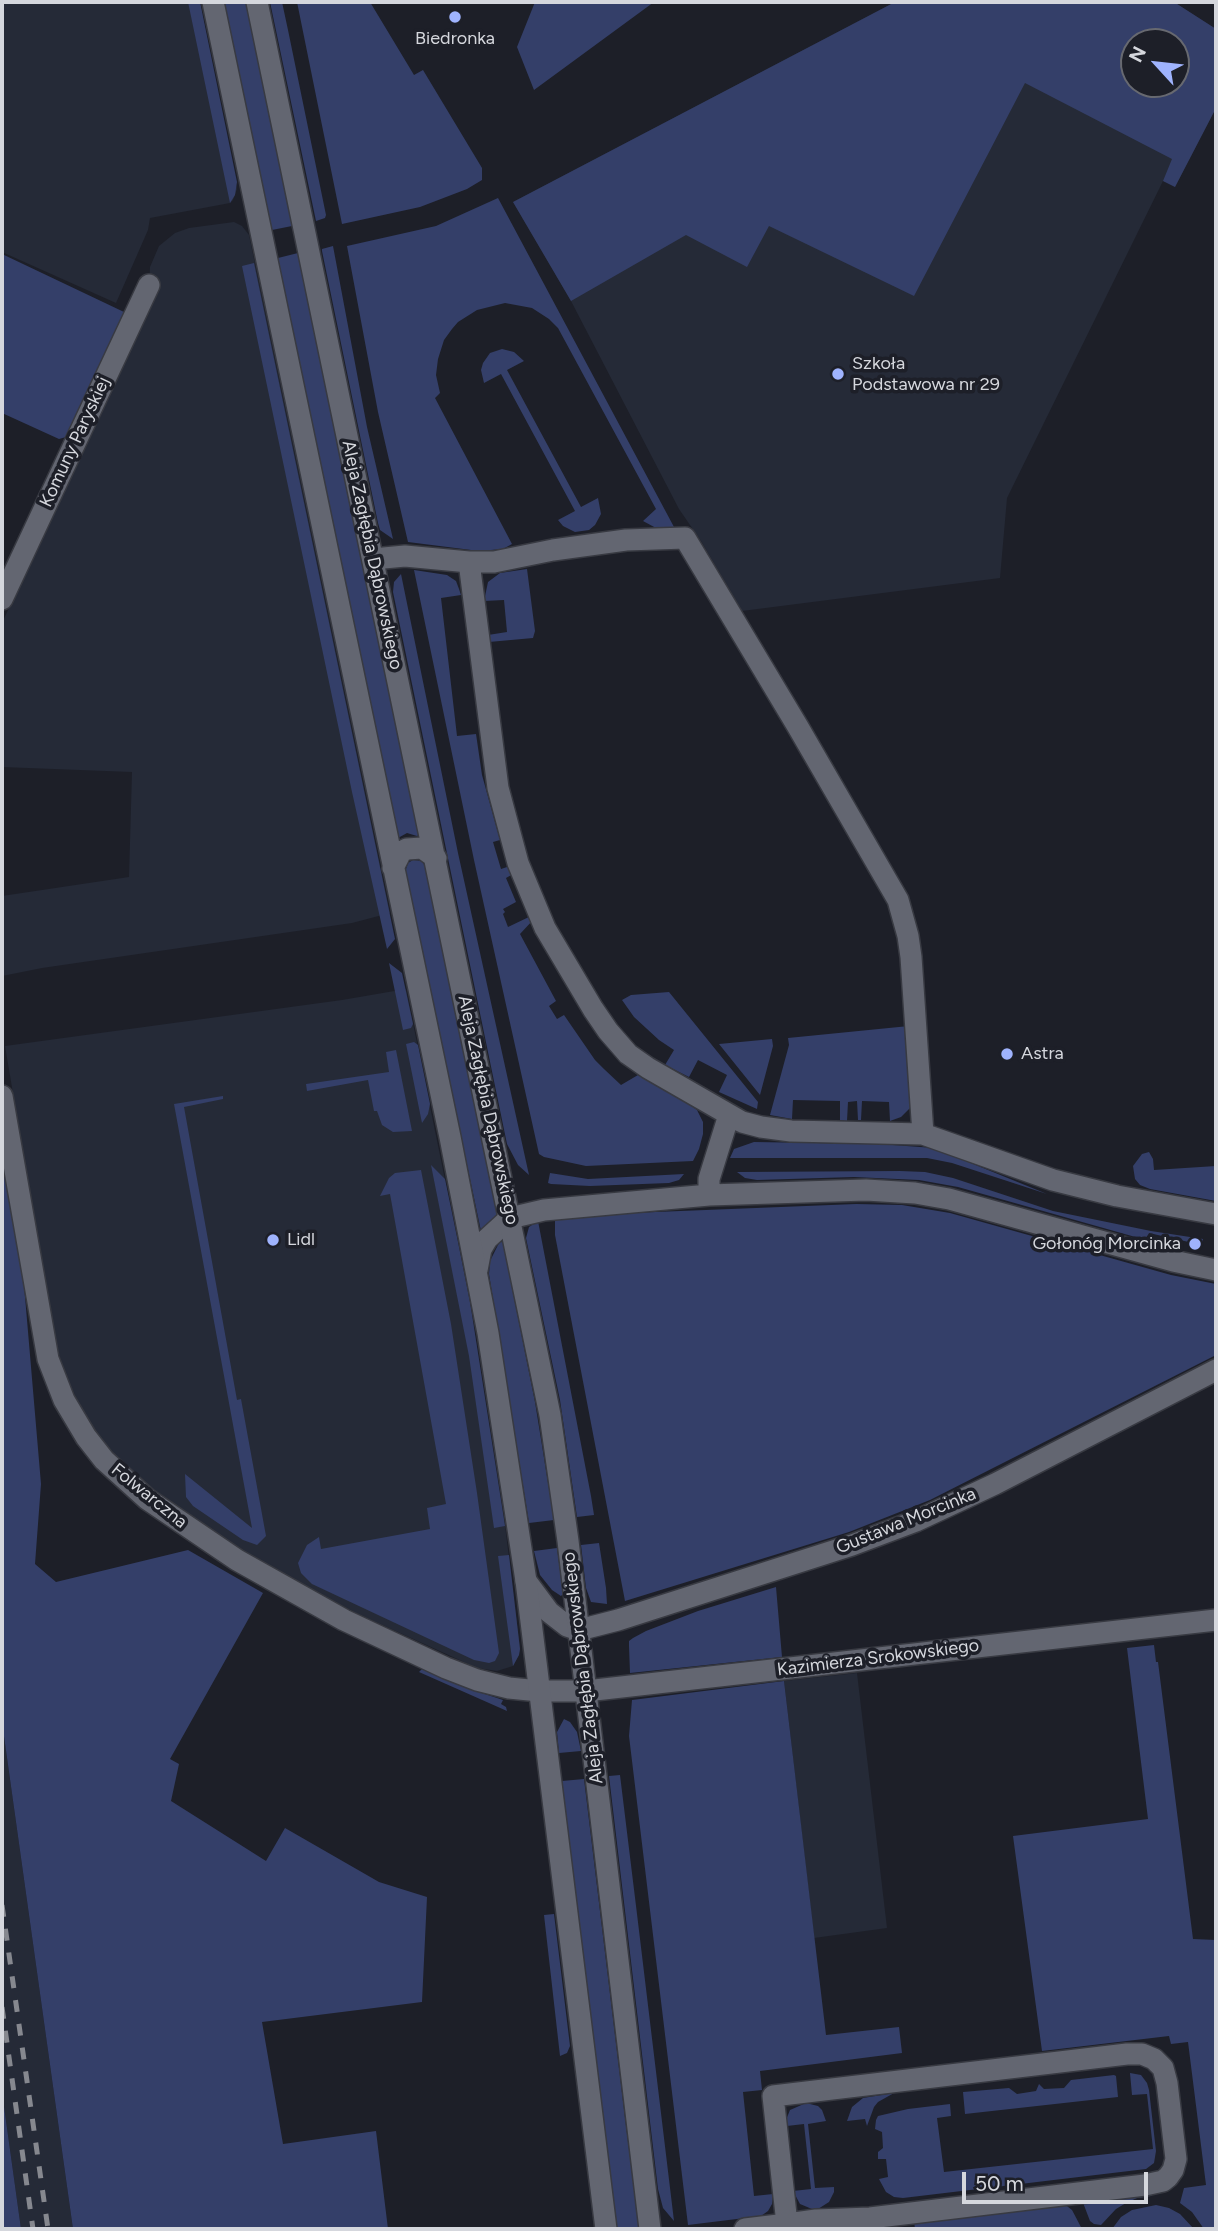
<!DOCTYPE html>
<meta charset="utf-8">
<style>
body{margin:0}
#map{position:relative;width:1218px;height:2231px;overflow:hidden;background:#1d1f28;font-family:Figtree,sans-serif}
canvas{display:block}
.frame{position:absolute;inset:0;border:4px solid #d5d7dd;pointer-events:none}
.north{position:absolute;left:1120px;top:28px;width:70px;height:70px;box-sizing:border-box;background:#1d1f28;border:2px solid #676970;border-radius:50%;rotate:297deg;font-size:19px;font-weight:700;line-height:28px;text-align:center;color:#d5d7dd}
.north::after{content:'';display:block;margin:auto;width:24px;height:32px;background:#9fb3fd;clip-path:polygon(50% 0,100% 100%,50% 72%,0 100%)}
.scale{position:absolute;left:962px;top:2172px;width:186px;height:32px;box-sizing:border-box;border:4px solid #d5d7dd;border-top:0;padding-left:9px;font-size:21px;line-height:24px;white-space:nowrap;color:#d5d7dd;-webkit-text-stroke:5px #1d1f28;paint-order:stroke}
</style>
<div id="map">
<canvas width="1218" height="2231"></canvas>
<div class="frame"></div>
<div class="north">N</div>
<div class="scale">50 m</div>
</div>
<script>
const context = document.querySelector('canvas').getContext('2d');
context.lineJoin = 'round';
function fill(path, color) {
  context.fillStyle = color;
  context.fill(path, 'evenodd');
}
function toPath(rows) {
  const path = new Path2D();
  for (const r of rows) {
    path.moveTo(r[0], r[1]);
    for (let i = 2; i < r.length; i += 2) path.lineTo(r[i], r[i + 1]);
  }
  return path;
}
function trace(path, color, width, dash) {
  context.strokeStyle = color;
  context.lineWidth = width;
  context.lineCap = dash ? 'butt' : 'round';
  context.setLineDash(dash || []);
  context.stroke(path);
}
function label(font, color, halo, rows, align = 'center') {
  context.font = font + ' Figtree,sans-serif';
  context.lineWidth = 7;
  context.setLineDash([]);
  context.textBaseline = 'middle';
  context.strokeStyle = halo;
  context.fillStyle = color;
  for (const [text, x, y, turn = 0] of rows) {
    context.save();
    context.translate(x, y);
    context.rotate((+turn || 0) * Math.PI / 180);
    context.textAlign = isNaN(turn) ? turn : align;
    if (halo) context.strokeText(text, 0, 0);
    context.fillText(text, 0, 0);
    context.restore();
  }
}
const built = toPath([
 [2,2,200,2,237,189,233,200,230,203,150,218,148,230,116,303,2,252],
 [895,2,1174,2,1216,29,1216,108,1175,187,1163,181,1007,498,1000,578,742,611,701,541,679,509,571,301,513,202],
 [1134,42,1176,42,1176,84,1134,84],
 [234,222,242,226,249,235,390,913,352,923,42,968,2,976,2,896,129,877,132,772,2,767,2,623,148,309,150,267,159,246,175,233,189,228],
 [406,989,470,1302,505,1525,520,1649,519,1655,513,1666,497,1671,477,1668,356,1613,241,1551,144,1486,93,1431,64,1373,54,1335,5,1046,342,1000],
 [857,1673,887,1928,814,1938,784,1681],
 [2,1722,73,2229,21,2229,2,2092]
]);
const green = toPath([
 [188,2,200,2,237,182,235,195,230,203],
 [224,2,246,2,292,226,272,230],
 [270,2,282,2,288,30,326,215,325,218,316,221],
 [297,2,370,2,414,75,423,70,482,168,482,180,467,189,420,207,342,224],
 [535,2,654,2,534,90,517,47],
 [895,2,1174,2,1216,29,1216,108,1175,187,1163,181,1172,159,1025,83,914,296,769,226,747,267,686,235,571,301,513,202],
 [1134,42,1176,42,1176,84,1134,84],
 [498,198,521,241,674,527,656,528,643,521,656,509,558,328,549,319,532,308,505,303,477,310,458,322,452,329,444,340,438,359,436,375,440,393,435,398,512,544,503,549,479,551,408,542,378,412,347,246,436,226],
 [333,246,367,427,393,539,380,530,378,523,322,251,322,249],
 [298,253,419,835,417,836,407,833,398,838,278,258],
 [2,254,124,312,66,437,59,439,2,413],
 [254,263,395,939,387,949,352,792,242,266],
 [502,349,514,352,524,361,507,370,581,507,598,498,601,514,595,525,589,530,575,532,563,526,558,520,575,511,501,374,484,383,481,370,483,363,490,353],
 [527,569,535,631,533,638,489,642,488,635,507,632,504,600,484,601,488,582,500,573],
 [414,570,447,575,456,581,459,589,461,595,441,598,457,736,476,734,482,775,500,840,493,842,501,869,510,866,513,874,506,878,516,902,503,909,505,912,503,914,508,927,531,916,533,920,520,934,556,1001,549,1006,557,1019,564,1015,595,1060,604,1069,621,1085,638,1075,685,1101,697,1110,703,1122,703,1134,699,1149,693,1161,586,1166,544,1157,539,1154,474,860],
 [401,574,458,853,529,1175,518,1165,507,1144,393,592,394,582],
 [413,860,422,861,427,870,498,1219,481,1231,405,872,408,863],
 [389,963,402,973,413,1024,411,1028,403,1030],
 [669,992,758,1102,757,1109,719,1092,727,1075,698,1060,689,1077,665,1065,674,1050,659,1040,634,1017,622,1000,631,995],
 [909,1026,912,1106,901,1117,890,1121,889,1102,862,1101,861,1120,858,1120,857,1101,848,1102,847,1121,840,1120,840,1101,793,1100,792,1119,770,1115,789,1045,788,1038],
 [772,1039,773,1046,760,1095,719,1044],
 [414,1042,418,1045,430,1104,428,1114,422,1123,406,1044],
 [396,1050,412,1131,393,1132,382,1125,377,1111,374,1111,368,1080,307,1091,306,1084,389,1072,386,1052],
 [223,1096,223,1099,184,1107,237,1400,241,1399,266,1536,257,1545,243,1540,193,1506,186,1497,185,1474,252,1528,174,1104],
 [754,1142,879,1144,934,1148,1047,1194,952,1163,927,1158,730,1158,734,1149],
 [1149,1152,1153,1159,1154,1170,1216,1166,1216,1201,1150,1189,1140,1185,1135,1179,1133,1166,1142,1154],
 [2,1163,23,1273,41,1484,35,1564,56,1582,188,1550,263,1593,170,1759,179,1764,171,1801,266,1861,285,1828,379,1882,427,1897,422,2002,262,2022,283,2144,376,2131,388,2229,73,2229,2,1722],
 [431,1165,445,1179,458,1242,470,1302,505,1526,494,1528,469,1356],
 [421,1170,451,1324,477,1493,499,1653,495,1661,489,1663,474,1660,312,1584,301,1573,298,1563,307,1545,319,1537,321,1549,430,1529,427,1508,446,1504,390,1194,380,1196,389,1178,395,1173],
 [900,1171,925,1172,953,1178,1053,1211,1151,1231,1203,1239,1202,1245,1149,1233,1146,1240,958,1187,919,1180,854,1177,757,1180,745,1178,737,1172],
 [550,1173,588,1179,684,1174,679,1180,669,1183,590,1186,551,1184,548,1183],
 [856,1204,902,1205,950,1213,1171,1275,1216,1284,1216,1355,930,1500,849,1532,625,1601,555,1235,555,1216],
 [538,1221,591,1496,594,1515,577,1517,560,1400,526,1238,529,1227],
 [500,1241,503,1243,535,1402,554,1520,529,1523,489,1274,490,1261],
 [599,1543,606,1588,607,1604,591,1602,586,1588,581,1545],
 [557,1548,563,1594,561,1596,552,1590,540,1575,534,1551],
 [509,1555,520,1649,519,1655,513,1666,498,1556],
 [776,1587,782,1657,630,1673,629,1646,629,1641,633,1638,646,1631,698,1611],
 [1154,1645,1156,1662,1158,1662,1193,1939,1216,1940,1216,2229,1204,2229,1192,2212,1180,2203,1184,2188,1206,2185,1188,2042,1171,2044,1169,2036,1042,2051,1013,1836,1148,1819,1127,1648],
 [423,1668,473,1690,503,1700,501,1704,506,1707,507,1711,419,1672],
 [784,1681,826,2035,899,2027,902,2053,760,2071,762,2090,743,2092,754,2196,773,2194,772,2204,768,2211,761,2216,688,2225,629,1736,632,1700],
 [564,1719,570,1722,577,1732,581,1751,559,1753,557,1732],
 [620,1775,637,1914,674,2221,663,2208,658,2189,609,1776],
 [584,1779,626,2126,639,2229,617,2229,589,2000,562,1781],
 [554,1914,570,2046,567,2053,560,2056,544,1915],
 [1130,2073,1141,2075,1147,2083,1149,2090,1156,2151,1154,2163,1146,2169,903,2198,894,2197,886,2192,880,2181,879,2179,888,2177,886,2159,878,2159,878,2152,883,2148,882,2132,875,2129,876,2120,878,2116,908,2109,950,2104,951,2116,937,2118,944,2172,1153,2149,1147,2094,1132,2095],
 [1114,2075,1116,2076,1118,2097,965,2114,963,2092,1009,2088,1017,2094,1036,2091,1039,2084,1044,2089,1064,2088,1071,2080],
 [2,2092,21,2229,2,2229],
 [894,2093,878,2102,874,2107,867,2126,865,2119,847,2121,852,2107,863,2098],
 [806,2103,818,2106,822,2110,826,2121,808,2124,815,2188,834,2187,834,2192,829,2202,818,2209,812,2209,800,2204,793,2191,811,2189,804,2124,787,2126,786,2120,790,2110],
 [1157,2192,1151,2196,1137,2198,1126,2203,1116,2209,1101,2225,1094,2224,1090,2221,1082,2200],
 [1063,2203,1072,2210,1082,2229,915,2229,914,2221],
 [1156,2205,1169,2208,1180,2214,1194,2229,1112,2229,1121,2217,1132,2210]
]);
const street = toPath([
 [373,559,405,556,469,562,494,562,553,550,626,540,685,538,798,727,898,900,908,936,911,957,923,1134],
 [469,562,498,788,518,863,545,928,593,1009,608,1031,628,1054,648,1068,742,1122,761,1127,791,1131,923,1134,1053,1180,1117,1196,1216,1214],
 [2,599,149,285],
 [2,1096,48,1359,64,1400,86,1437,104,1460,147,1499,237,1560,344,1620,446,1668,477,1680,509,1688,539,1691,586,1691,1216,1620],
 [709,1195,709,1179,729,1115],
 [477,1270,481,1249,487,1239,510,1218,544,1210,709,1195,866,1190,915,1193,949,1199,1173,1261,1216,1270],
 [526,1581,549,1612,567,1626,579,1630,618,1620,852,1545,916,1521,995,1484,1216,1370],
 [745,2229,787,2224,816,2220,870,2218,1145,2185,1163,2181,1168,2177,1173,2170,1176,2159,1167,2083,1163,2068,1154,2059,1142,2054,1127,2054,773,2096,787,2224]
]);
const secondary = toPath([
 [213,2,450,1137,488,1333,526,1581,606,2229],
 [257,2,550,1415,568,1541,650,2229],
 [393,868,401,852,407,849,422,848,436,858]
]);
const rail = toPath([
 [2,1905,48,2229],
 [2,2007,33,2229]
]);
const markers = [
 [455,17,7,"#9fb3fd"],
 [838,374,7,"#9fb3fd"],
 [1007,1054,7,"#9fb3fd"],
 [273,1240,7,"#9fb3fd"],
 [1195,1244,7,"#9fb3fd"]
];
const poiNames = [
 ["Biedronka",455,39,"center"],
 ["Szkoła",852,364],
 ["Podstawowa nr 29",852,385],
 ["Astra",1021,1054],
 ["Lidl",287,1240],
 ["Gołonóg Morcinka",1181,1244,"right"]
];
const streetNames = [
 ["Komuny Paryskiej",75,442,-65],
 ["Aleja Zagłębia Dąbrowskiego",372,555,78],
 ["Aleja Zagłębia Dąbrowskiego",488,1110,78],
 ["Folwarczna",149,1496,39],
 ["Gustawa Morcinka",906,1521,-22],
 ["Kazimierza Srokowskiego",878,1658,-7],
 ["Aleja Zagłębia Dąbrowskiego",583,1668,-97]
];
fill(built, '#252a37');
fill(green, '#343f69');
trace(street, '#383a42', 24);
trace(secondary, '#383a42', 24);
trace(street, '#636671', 21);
trace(secondary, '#636671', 21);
trace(rail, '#86888f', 5, [12, 12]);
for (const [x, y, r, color] of markers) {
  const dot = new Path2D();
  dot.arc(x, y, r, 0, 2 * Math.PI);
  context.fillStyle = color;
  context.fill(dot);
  trace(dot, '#1d1f28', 2.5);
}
label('18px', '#d5d7dd', '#1d1f28', poiNames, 'left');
label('18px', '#d5d7dd', '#1d1f28', streetNames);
</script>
